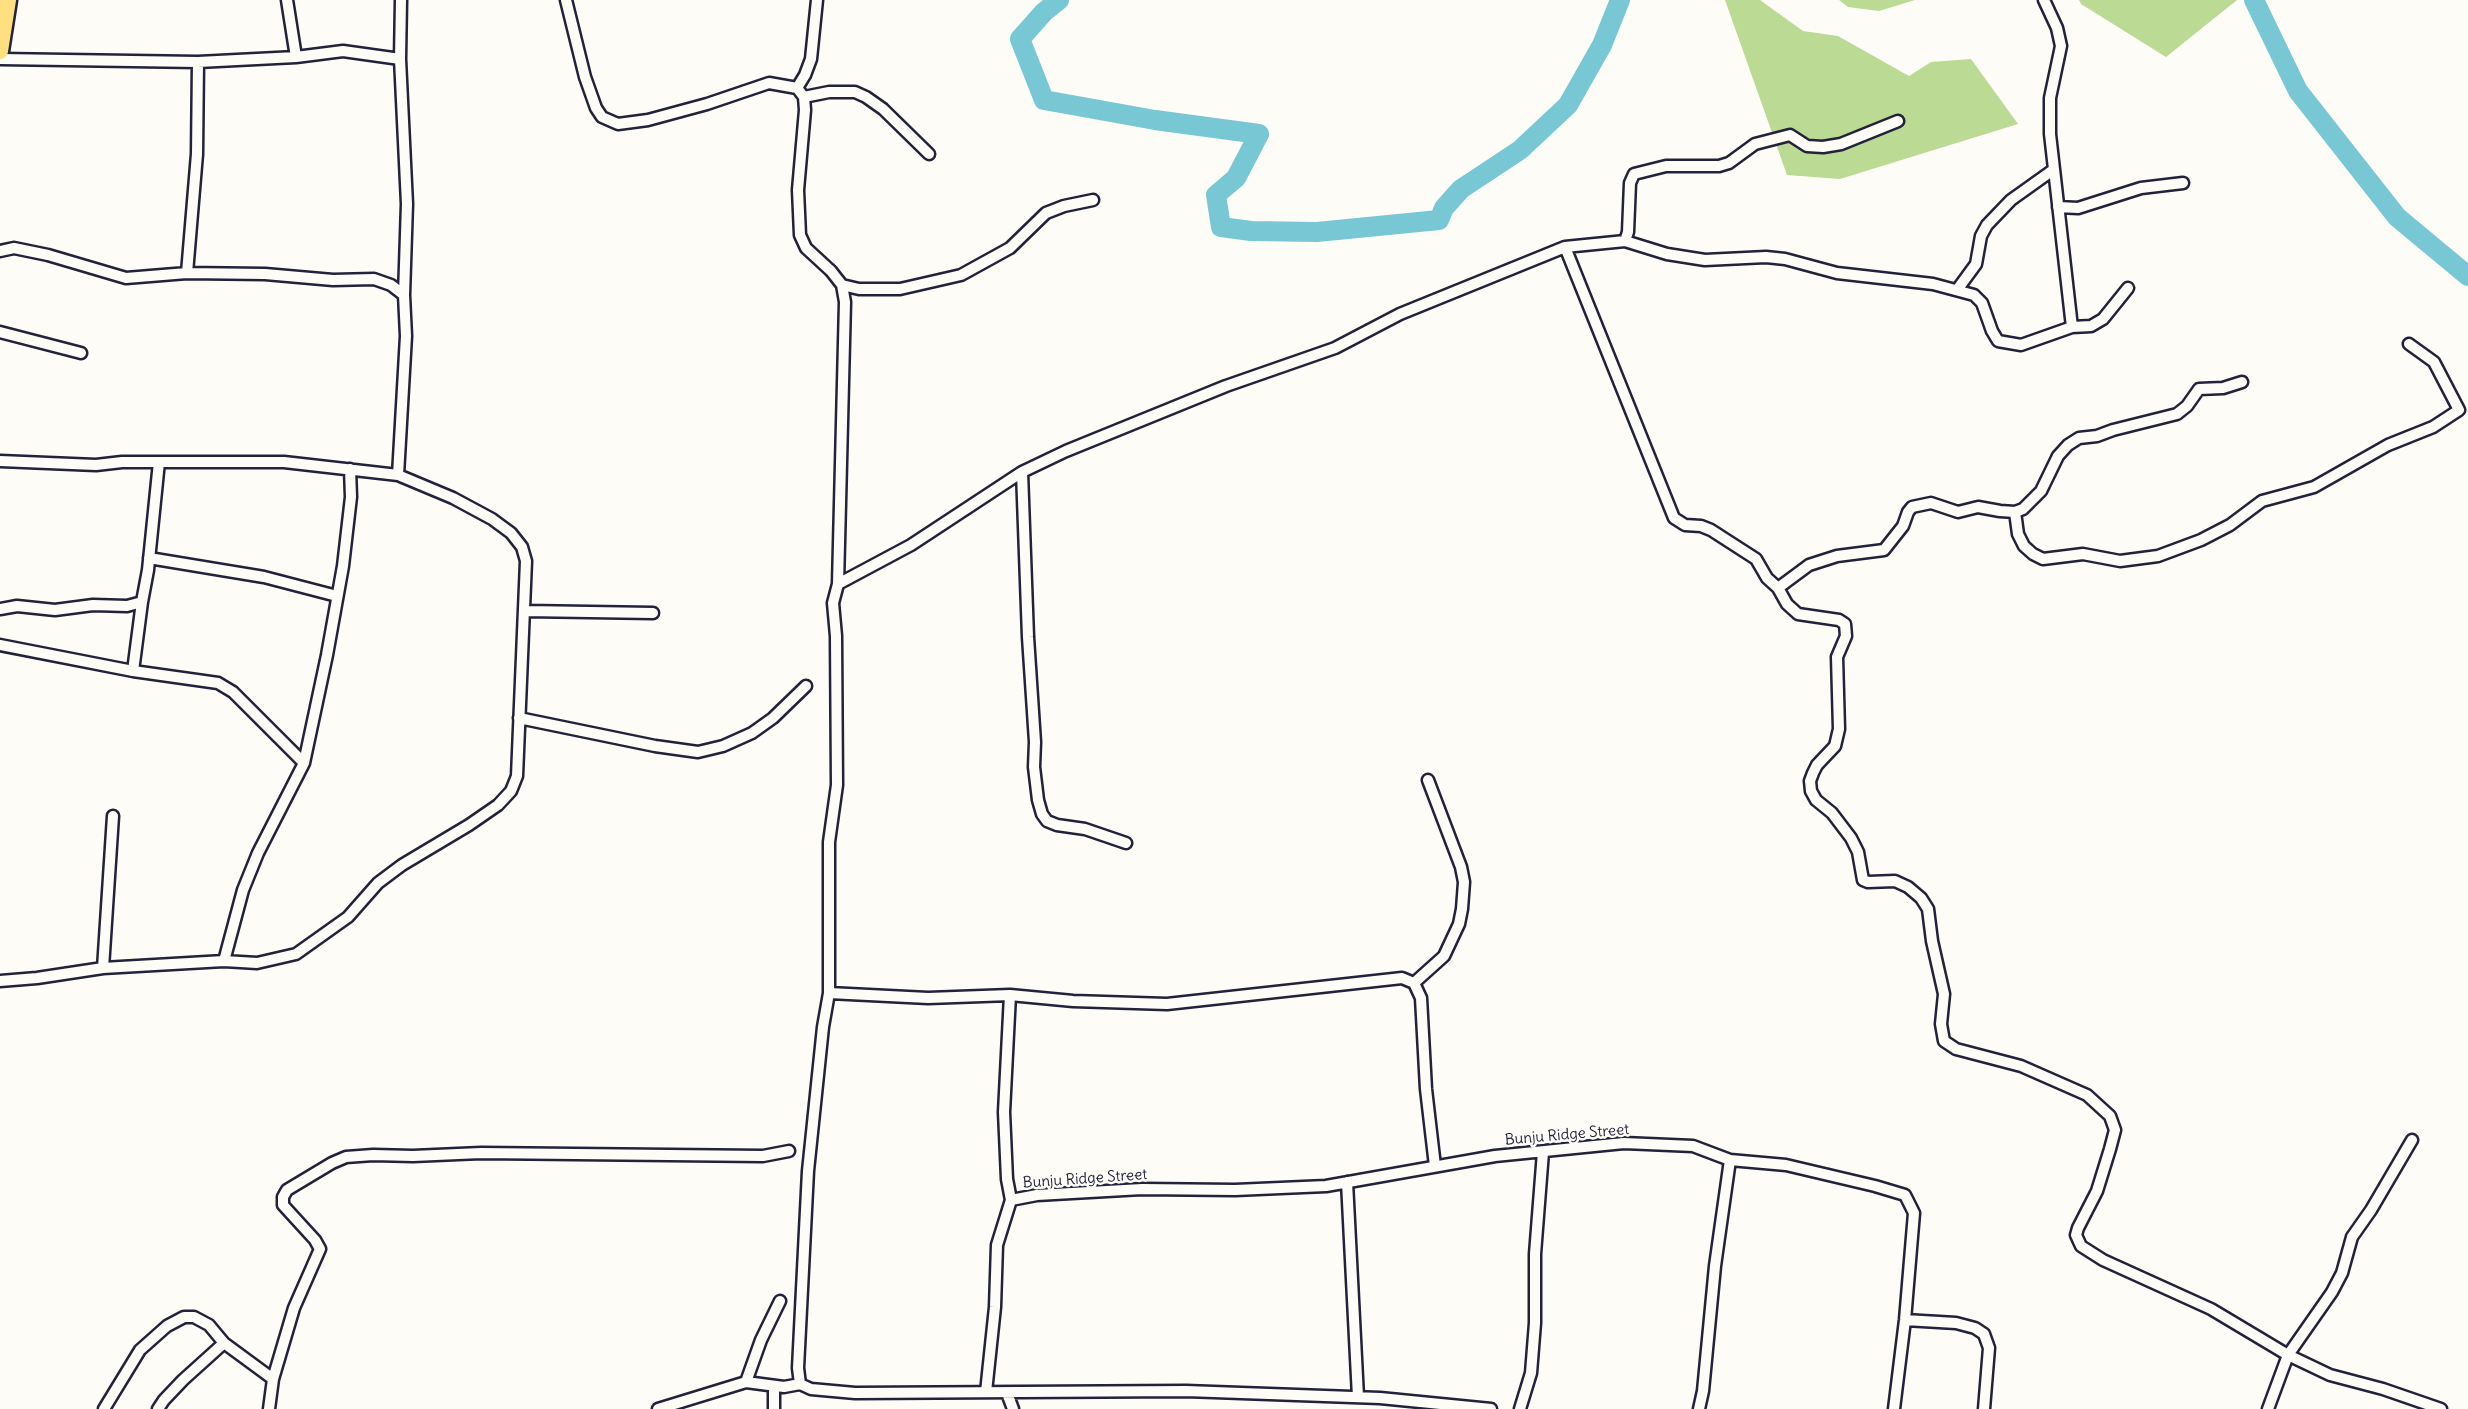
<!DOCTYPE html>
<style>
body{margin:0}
canvas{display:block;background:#fdfcf7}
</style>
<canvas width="2468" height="1409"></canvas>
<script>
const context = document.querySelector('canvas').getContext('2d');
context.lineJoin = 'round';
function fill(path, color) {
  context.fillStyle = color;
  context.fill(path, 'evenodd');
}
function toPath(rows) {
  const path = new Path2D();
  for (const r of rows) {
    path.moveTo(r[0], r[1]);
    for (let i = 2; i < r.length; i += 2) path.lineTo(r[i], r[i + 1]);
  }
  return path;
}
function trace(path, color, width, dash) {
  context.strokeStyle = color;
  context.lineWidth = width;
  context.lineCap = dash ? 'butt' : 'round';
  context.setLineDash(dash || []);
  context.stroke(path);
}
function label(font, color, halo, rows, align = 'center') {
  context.font = font + ' Delius,sans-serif';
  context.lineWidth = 5;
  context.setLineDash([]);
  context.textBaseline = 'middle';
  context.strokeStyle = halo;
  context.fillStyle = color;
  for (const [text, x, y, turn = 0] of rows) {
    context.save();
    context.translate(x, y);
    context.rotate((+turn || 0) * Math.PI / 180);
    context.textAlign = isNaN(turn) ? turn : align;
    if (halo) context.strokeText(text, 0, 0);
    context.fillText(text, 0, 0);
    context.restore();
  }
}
const green = toPath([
 [1725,0,1760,0,1803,31,1838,36,1909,76,1931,62,1971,59,2018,124,1840,179,1787,175],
 [1839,0,1915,0,1879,11,1848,7],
 [2079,0,2237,0,2166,57,2081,4]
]);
const river = toPath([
 [1059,0,1044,12,1020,39,1044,100,1155,120,1259,134,1236,178,1216,195,1221,227,1251,231,1317,232,1439,220,1444,208,1461,189,1520,150,1568,105,1602,45,1620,0],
 [2254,0,2298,91,2397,217,2468,276]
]);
const minor = toPath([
 [287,0,296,57],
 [566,0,585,77,596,108,602,117,618,124,648,120,707,104,769,83,797,88,804,97,805,110,798,190,800,235,806,248,831,271,842,285,845,302,838,584,833,603,836,636,837,785,829,842,829,993,823,1027,808,1171,798,1368,800,1384,811,1389,855,1393,1186,1391,1380,1398,1491,1409],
 [2044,0,2057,28,2061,46,2050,98,2050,134,2072,327],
 [0,59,198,62,296,57,343,51,400,59],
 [797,88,805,75,811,59,817,0],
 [804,97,829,92,855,92,866,97,883,109,929,154],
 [2058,207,2078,208,2141,188,2183,183],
 [1625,241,1628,232,1630,183,1634,174,1666,166,1719,166,1729,163,1755,144,1790,135,1807,146,1823,147,1841,144,1898,121],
 [1565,247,1674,518,1685,525,1701,526,1711,530,1756,559,1767,578,1778,588,1787,604,1798,614,1839,620,1845,624,1846,636,1837,657,1839,729,1835,746,1817,765,1813,773,1810,781,1811,791,1816,800,1832,813,1851,838,1858,852,1863,880,1868,882,1895,881,1908,887,1921,898,1928,909,1932,941,1944,994,1941,1024,1944,1041,1956,1049,2021,1066,2087,1095,2110,1116,2115,1130,2110,1149,2097,1191,2078,1228,2076,1235,2081,1246,2103,1260,2211,1309,2288,1355,2330,1375,2383,1389,2441,1409],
 [0,251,14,248,48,255,126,278,187,273,265,274,333,280,374,279,391,285,404,295],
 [187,273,197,154,198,62],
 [842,285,859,289,900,289,961,275,1010,248,1046,213,1064,206,1093,200],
 [1957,290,1976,264,1981,236,1987,225,2011,200,2053,170],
 [0,332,81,353],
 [0,461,96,465,122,462,284,462,398,475,453,498,492,519,511,533,522,547,526,561,517,776,511,791,498,805,469,825,402,865,378,883,348,917,296,954,257,963,224,961,103,968,37,978,0,981],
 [1022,472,1028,637,1035,742,1034,767,1038,800,1042,814,1047,821,1057,825,1085,829,1126,843],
 [398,475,406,336,404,295,407,204,400,59,401,0],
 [2015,512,2018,534,2024,546,2033,554,2043,559,2083,554,2120,561,2158,556,2201,540,2230,525,2262,501,2314,487,2388,445,2433,427,2459,410,2434,362,2409,344],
 [149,558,264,577,337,596],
 [838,584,911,545,1022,472,1066,451,1226,386,1335,348,1400,314,1565,247,1625,241,1667,254,1705,260,1766,257,1785,259,1837,273,1933,284,1974,295,1982,303,1992,331,1998,341,2021,345,2072,327,2091,326,2103,319,2128,288],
 [1778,588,1809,565,1837,556,1884,550,1903,526,1908,512,1912,507,1931,503,1958,512,1978,507,2000,511,2015,512,2023,509,2041,491,2058,456,2068,445,2079,438,2097,436,2113,430,2177,414,2187,406,2199,389,2223,388,2242,382],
 [0,609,17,606,55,610,93,605,127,606,142,602,148,570,159,462],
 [526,611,653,613],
 [0,645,133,671,218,683,233,692,304,763],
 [133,671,142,602],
 [519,718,655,746,698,752,723,746,752,733,773,718,806,686],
 [224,961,243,890,258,853,304,763,327,655,343,566,351,497,350,469],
 [103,968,113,816],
 [1414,983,1444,956,1459,924,1462,909,1464,882,1461,867,1428,780],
 [829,993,928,998,1010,995,1073,1001,1167,1004,1402,978,1414,983,1421,998,1426,1089,1435,1166],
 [1347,1182,1358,1397],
 [1011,1200,1037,1195,1142,1189,1235,1190,1326,1186,1495,1156,1624,1143,1693,1146,1730,1160,1786,1165,1875,1186,1905,1195,1914,1213,1905,1320,1894,1409],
 [1905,1320,1956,1323,1975,1328,1984,1334,1989,1348,1984,1409],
 [746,1382,761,1340,780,1301],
 [986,1392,995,1307,997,1245,1011,1200,1007,1179,1004,1112,1010,995],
 [1007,1393,1013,1409],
 [104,1409,140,1350,167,1326,184,1317,194,1317,209,1325,224,1343,273,1379],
 [158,1409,164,1400,183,1380,224,1343],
 [269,1409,273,1379,294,1308,320,1249,315,1240,283,1205,283,1197,287,1190,332,1163,346,1157,373,1155,413,1156,481,1153,763,1156,789,1151],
 [658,1409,746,1382,784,1387,800,1384],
 [774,1409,774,1386],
 [1520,1409,1531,1373,1535,1323,1535,1254,1543,1152],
 [1699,1409,1703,1391,1715,1266,1730,1160],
 [2268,1409,2288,1355,2332,1292,2342,1273,2352,1237,2371,1210,2412,1140]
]);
const trunk = toPath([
 [0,51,8,0]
]);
const streetNames = [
 ["Bunju Ridge Street",1567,1135,-5],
 ["Bunju Ridge Street",1085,1179,-4]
];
fill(green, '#bbda93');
trace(river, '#78c7d5', 20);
trace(minor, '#22223b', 15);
trace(trunk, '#22223b', 21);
trace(minor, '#fdfcf7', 10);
trace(trunk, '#ffdf80', 16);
label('15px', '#22223b', '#fdfcf7', streetNames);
</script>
